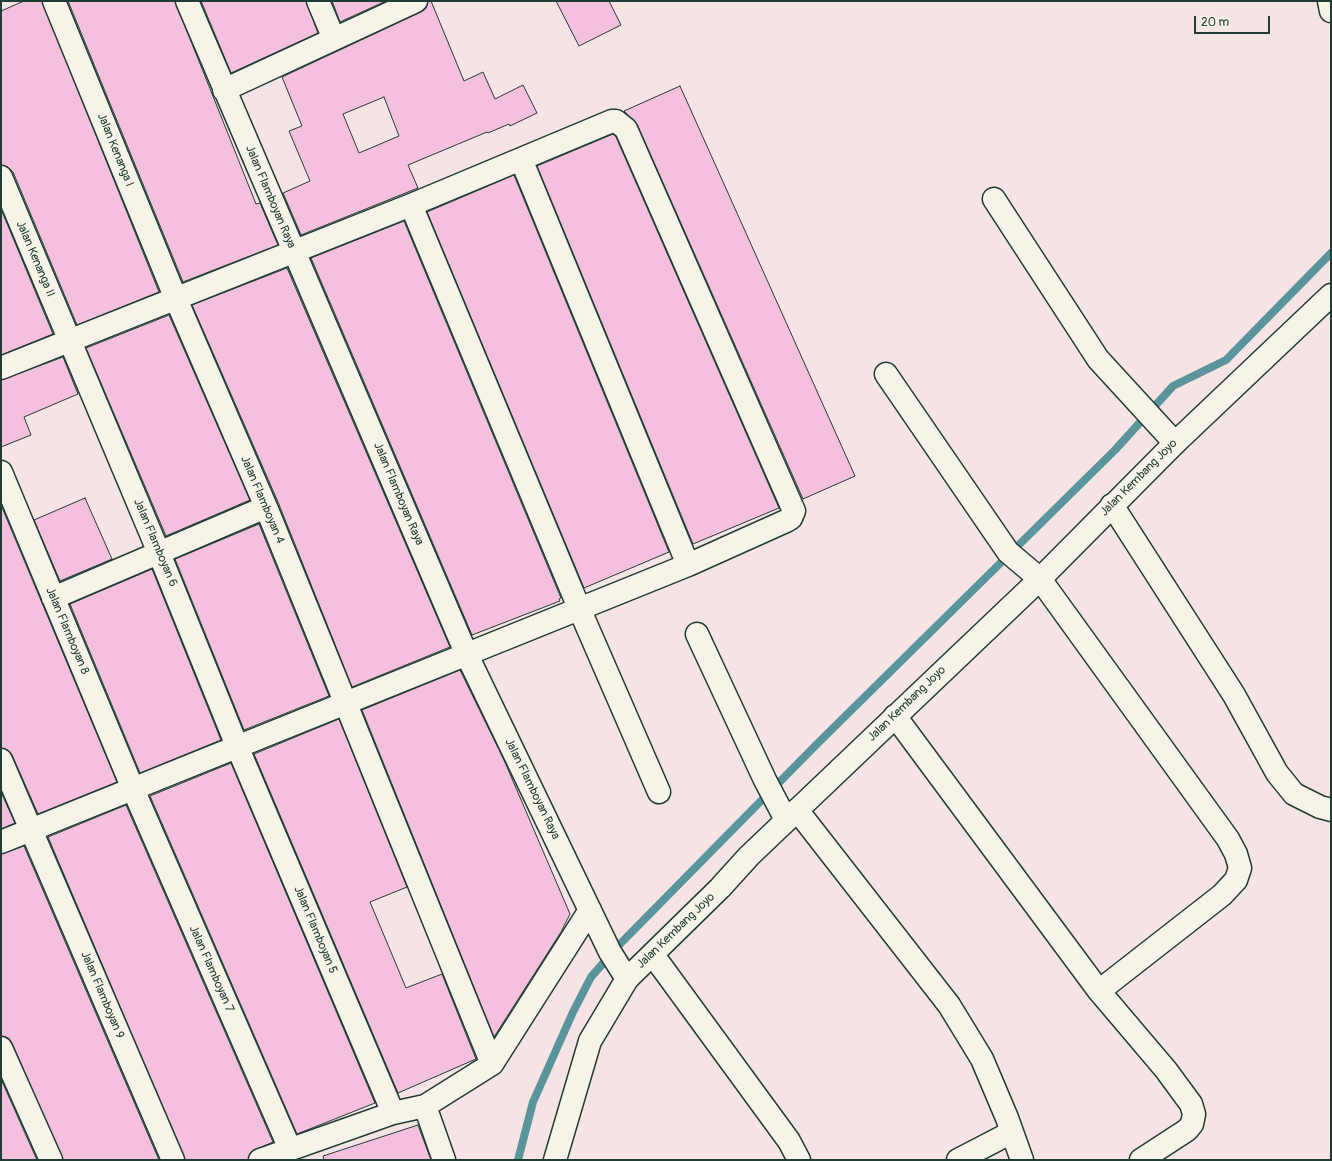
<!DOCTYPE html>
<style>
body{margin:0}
#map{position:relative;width:1332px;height:1161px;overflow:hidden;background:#f6e4e5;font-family:Pangolin,sans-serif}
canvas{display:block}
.frame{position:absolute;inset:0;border:2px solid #1f3d34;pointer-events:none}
.scale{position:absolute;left:1194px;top:16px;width:76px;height:18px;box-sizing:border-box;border:2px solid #1f3d34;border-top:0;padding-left:5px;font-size:12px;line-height:14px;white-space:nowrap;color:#1f3d34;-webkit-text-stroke:3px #f7f3e8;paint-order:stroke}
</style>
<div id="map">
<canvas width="1332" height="1161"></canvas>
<div class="frame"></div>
<div class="scale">20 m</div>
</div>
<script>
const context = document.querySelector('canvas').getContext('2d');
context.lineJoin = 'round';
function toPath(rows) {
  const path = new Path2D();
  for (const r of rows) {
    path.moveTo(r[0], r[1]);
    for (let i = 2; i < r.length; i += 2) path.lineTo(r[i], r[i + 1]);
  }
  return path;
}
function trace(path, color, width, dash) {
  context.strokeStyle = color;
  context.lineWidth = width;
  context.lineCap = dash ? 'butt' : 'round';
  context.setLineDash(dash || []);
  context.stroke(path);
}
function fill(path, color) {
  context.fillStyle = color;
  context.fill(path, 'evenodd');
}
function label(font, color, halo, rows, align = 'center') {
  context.font = font + ' Pangolin,sans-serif';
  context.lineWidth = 3.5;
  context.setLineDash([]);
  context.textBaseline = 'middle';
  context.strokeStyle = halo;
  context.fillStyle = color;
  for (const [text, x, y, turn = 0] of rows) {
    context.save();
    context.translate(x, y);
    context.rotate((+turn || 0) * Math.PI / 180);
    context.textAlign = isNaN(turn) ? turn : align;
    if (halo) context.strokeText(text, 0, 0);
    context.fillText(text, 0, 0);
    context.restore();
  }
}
const stream = toPath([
 [518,1160,533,1102,573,1012,591,977,620,944,817,744,1115,450,1173,386,1226,360,1331,253]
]);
const building = toPath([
 [24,1,42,1,159,292,77,325,13,172,8,167,1,165,1,11,24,1],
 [68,1,175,1,256,204,260,203,278,245,183,282,68,1],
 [201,1,306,1,318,33,231,73,201,1],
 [332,1,386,1,340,22,332,1],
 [428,1,431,1,464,81,483,72,495,99,523,85,537,113,510,126,509,124,488,133,487,132,408,165,418,188,301,235,283,193,310,181,289,131,302,126,282,77,421,12,426,8,428,1],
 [384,97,399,136,359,153,343,114,384,97],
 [556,1,609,1,621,25,579,46,556,1],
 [680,86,855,476,803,499,637,124,624,111,680,86],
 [613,134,616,137,779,508,693,544,537,166,613,134],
 [514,175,669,552,584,588,427,212,514,175],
 [1,209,53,334,1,355,1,209],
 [404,221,561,598,559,599,560,601,472,635,311,258,404,221],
 [287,268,450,647,352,687,278,502,192,305,287,268],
 [169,315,250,500,166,536,86,348,169,315],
 [63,357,78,394,24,417,31,435,1,447,1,380,63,357],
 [85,498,112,559,60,581,34,520,85,498],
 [1,505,117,782,38,814,12,755,8,750,1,748,1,505],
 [259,524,329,696,244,730,175,559,259,524],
 [152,569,221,740,140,773,70,604,152,569],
 [460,670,504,760,570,914,561,932,494,1037,362,710,460,670],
 [339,719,407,887,370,902,406,988,442,974,476,1059,398,1093,254,754,339,719],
 [231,763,375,1103,297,1134,150,796,231,763],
 [1,792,15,823,1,829,1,792],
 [126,805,273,1142,251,1152,248,1160,185,1160,48,837,126,805],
 [24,846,159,1160,63,1160,12,1043,8,1038,1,1036,1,854,24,846],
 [1,1079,37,1160,1,1160,1,1079],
 [418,1125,431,1160,324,1160,323,1156,418,1125]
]);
const street = toPath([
 [54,1,176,299,266,507,492,1064],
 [187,1,466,653,610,952,627,979],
 [318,1,334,39],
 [1329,1,1331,11],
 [224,90,416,1],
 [521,159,688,565],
 [1,177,159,553,237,746,393,1113],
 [994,199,1098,359,1175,443],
 [411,205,579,608,659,792],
 [1,368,411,205,612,121,616,121,626,129,794,511,791,518,786,521,688,565,1,842],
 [886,374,1008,552,1040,579,1228,839,1236,854,1240,868,1236,880,1222,895,1099,991],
 [1,472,133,789,290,1149],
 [1112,505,1234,695,1277,773,1294,794,1320,807,1331,810],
 [53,598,266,507],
 [697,634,765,780,786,820],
 [895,716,1099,991,1166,1070,1191,1104,1194,1114,1192,1124,1187,1130,1141,1160],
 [1,760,173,1160],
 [797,810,949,1005,982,1059,1007,1118,1022,1160],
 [653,955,789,1141,799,1160],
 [1,1048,51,1160],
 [425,1106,444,1160],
 [260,1160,393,1113,425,1106,492,1064,590,910],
 [958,1160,1012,1132]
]);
const primary = toPath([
 [555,1160,590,1041,627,979,720,888,749,856,1040,579,1175,443,1331,295]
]);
const streetNames = [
 ["Jalan Kenanga I",115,150,68],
 ["Jalan Flamboyan Raya",270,197,67],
 ["Jalan Kenanga II",35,259,67],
 ["Jalan Kembang Joyo",1139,478,-45],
 ["Jalan Flamboyan Raya",398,494,67],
 ["Jalan Flamboyan 4",262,500,67],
 ["Jalan Flamboyan 6",155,543,67],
 ["Jalan Flamboyan 8",67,631,67],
 ["Jalan Kembang Joyo",907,704,-44],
 ["Jalan Flamboyan Raya",532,789,64],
 ["Jalan Flamboyan 5",315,930,67],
 ["Jalan Kembang Joyo",676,931,-44],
 ["Jalan Flamboyan 7",211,969,66],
 ["Jalan Flamboyan 9",102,995,67]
];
trace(stream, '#5a959c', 8);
fill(building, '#f4c0de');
trace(building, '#1f3d34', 1);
trace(street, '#1f3d34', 25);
trace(primary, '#1f3d34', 25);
trace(street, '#f7f3e8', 22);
trace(primary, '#f7f3e8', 22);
label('12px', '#1f3d34', '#f7f3e8', streetNames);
</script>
